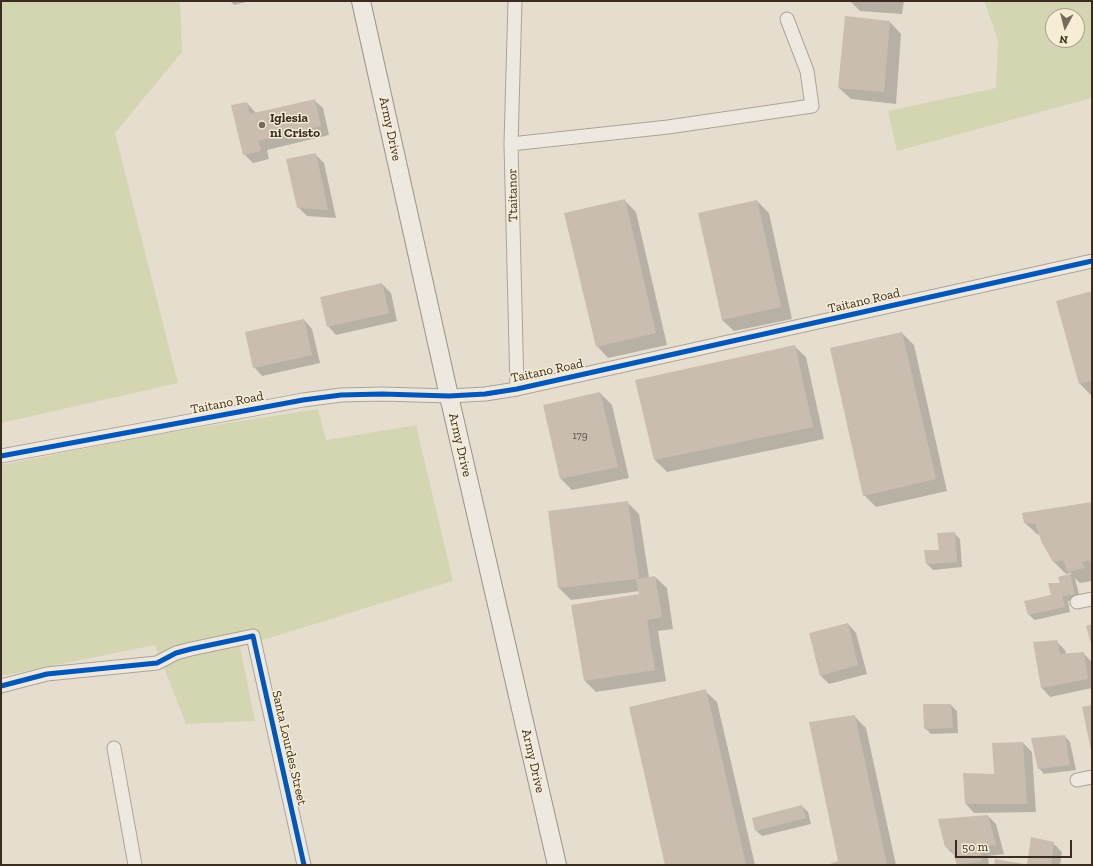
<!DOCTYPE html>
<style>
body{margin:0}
#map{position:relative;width:1093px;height:866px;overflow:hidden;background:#e5decf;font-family:"Zilla Slab",serif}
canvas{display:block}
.frame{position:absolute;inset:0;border:2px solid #3a2c1f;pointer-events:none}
.north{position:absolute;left:1045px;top:8px;width:40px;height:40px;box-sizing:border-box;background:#f6edd5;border:1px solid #aba08c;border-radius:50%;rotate:187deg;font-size:11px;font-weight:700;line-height:16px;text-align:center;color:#3a2c1f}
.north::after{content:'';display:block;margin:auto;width:14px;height:18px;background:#766a5d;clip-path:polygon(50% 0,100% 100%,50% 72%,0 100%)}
.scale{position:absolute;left:955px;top:840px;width:117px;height:18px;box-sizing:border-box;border:2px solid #3a2c1f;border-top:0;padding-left:5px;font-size:12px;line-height:14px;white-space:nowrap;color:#3a2c1f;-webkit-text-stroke:3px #f6edd5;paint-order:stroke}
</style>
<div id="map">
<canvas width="1093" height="866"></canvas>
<div class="frame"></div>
<div class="north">N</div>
<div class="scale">50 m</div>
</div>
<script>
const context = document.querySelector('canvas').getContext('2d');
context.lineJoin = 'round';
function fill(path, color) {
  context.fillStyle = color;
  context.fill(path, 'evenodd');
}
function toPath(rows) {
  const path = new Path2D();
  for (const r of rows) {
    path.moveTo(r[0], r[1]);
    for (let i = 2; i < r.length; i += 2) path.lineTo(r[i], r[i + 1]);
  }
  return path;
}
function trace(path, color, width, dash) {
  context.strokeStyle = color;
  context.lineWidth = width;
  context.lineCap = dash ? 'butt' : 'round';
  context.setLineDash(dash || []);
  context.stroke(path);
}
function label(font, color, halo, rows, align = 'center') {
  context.font = font + ' "Zilla Slab",serif';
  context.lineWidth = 3;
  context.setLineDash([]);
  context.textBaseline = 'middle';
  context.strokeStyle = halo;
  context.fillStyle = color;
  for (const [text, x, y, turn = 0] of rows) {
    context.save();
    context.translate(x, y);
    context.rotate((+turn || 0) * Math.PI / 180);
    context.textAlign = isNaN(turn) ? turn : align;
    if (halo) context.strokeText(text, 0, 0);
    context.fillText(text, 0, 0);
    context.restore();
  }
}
const green = toPath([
 [1,1,180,1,182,52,115,133,178,383,1,423],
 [984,1,1092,1,1092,98,897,151,888,111,996,88,998,40],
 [1053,16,1077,16,1077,40,1053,40],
 [318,409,326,440,416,425,453,581,240,647,255,721,186,724,155,645,1,676,1,465,164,433]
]);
const shadow = toPath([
 [230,1,250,1,234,5],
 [850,1,904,1,902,14,860,11],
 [890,22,901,34,896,104,851,99,839,88],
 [314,100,323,108,329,135,267,150,269,159,253,163,244,154,247,103,256,113],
 [315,154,324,163,336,218,307,216,298,207],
 [625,201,636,212,667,345,608,358,597,346],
 [757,201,769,213,792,319,734,331,722,320],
 [382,284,391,293,397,321,336,335,328,326],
 [1092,292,1092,395,1091,395,1079,383],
 [304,320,312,329,320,363,262,376,254,367],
 [902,333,914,345,947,491,876,507,864,495],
 [794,346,806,357,824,439,667,472,655,460,636,381],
 [600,393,612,405,629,478,572,490,561,479],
 [627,502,639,514,649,578,655,577,667,588,673,629,658,631,666,681,596,692,585,681,640,595,640,591,571,600,559,588],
 [1092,503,1092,581,1080,583,1075,578,1080,599,1068,601,1070,612,1035,620,1029,615,1052,596,1061,584,1059,577,1072,574,1070,573,1066,574,1054,562,1040,535,1037,534,1025,523],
 [954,533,960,539,962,567,933,570,927,564,941,551],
 [848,624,856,633,867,674,829,684,821,676],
 [1056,641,1065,650,1066,655,1083,653,1092,662,1092,688,1050,697,1042,688],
 [705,691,717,702,755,865,666,865],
 [951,705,957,711,958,733,931,734,925,728],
 [854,716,866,728,896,865,829,865,840,862],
 [1065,736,1070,742,1076,770,1044,774,1039,768],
 [1023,743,1032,752,1036,812,974,813,966,804,996,775],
 [802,806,808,812,811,824,762,836,756,831],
 [988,816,996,824,1004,854,988,856,989,865,959,865,955,856,946,847],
 [1053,843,1062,852,1060,865,1028,865]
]);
const building = toPath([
 [845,16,890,21,884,92,838,88],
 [315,99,321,126,258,141,261,151,243,155,231,105,247,102,250,114],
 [316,153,328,210,297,208,286,159],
 [625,199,656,333,596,347,564,213],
 [757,200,781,307,722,320,698,213],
 [382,283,389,313,327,327,320,297],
 [1092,291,1092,380,1079,384,1056,301],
 [304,319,312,355,253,368,245,332],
 [902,332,936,479,863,496,830,348],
 [795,345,813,427,654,460,635,380],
 [600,392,618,467,560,479,543,405],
 [628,501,639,577,636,579,558,588,548,511],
 [1092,502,1092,560,1082,562,1084,568,1068,572,1063,560,1053,562,1042,543,1035,524,1024,523,1022,513],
 [955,532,957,562,926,564,924,550,939,550,937,533],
 [1070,574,1075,594,1062,596,1065,607,1028,615,1024,601,1051,595,1048,583,1060,583,1058,577],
 [655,576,662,617,647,620,655,670,584,681,571,605,639,594,636,579],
 [848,623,858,665,820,676,809,633],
 [1092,624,1092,647,1086,626],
 [1057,640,1060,654,1084,652,1088,679,1041,688,1033,642],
 [706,689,746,865,665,865,629,707],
 [923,704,951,704,953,728,924,729],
 [1092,705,1092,750,1091,750,1082,707],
 [855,715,887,865,827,865,838,861,809,722],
 [1065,735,1070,765,1038,769,1031,738],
 [1023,742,1027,804,965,804,963,773,994,774,992,743],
 [802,805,806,818,755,831,752,818],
 [988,815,996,845,980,847,981,861,957,865,952,850,945,847,938,819],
 [1031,837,1054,842,1051,865,1027,865],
 [995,859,1024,864,1024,865,994,865]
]);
const minor = toPath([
 [515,1,511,144,517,389],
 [511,144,668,127,812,106,807,71,787,19],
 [1,456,303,400,341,395,382,394,449,396,485,394,517,389,1092,261],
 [1077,602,1092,599],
 [1,686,47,674,157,663,176,653,191,649,253,636,304,865],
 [114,748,135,865],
 [1077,780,1092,777]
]);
const secondary = toPath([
 [361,1,449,396,557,865]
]);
const cycleway = toPath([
 [1,456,303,400,341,395,382,394,449,396,485,394,517,389,1092,261],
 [1,686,47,674,157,663,176,653,191,649,253,636,304,865]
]);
const markers = [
 [262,125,4,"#766a5d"]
];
const numberNames = [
 ["179",580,436]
];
const poiNames = [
 ["Iglesia",270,118],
 ["ni Cristo",270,133]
];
const streetNames = [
 ["Army Drive",390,129,78],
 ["Ttaitanor",513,195,-91],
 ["Taitano Road",864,301,-13],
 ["Taitano Road",547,371,-12],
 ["Taitano Road",227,403,-11],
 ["Army Drive",460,445,77],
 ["Santa Lourdes Street",289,748,77],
 ["Army Drive",533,761,77]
];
fill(green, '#d4d5b1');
fill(shadow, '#0003');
fill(building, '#c9bdb0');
trace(minor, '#aba397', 15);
trace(secondary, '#9a9388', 20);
trace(minor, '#eee9e0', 13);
trace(secondary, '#eee9e0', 18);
trace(cycleway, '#0057b8', 5);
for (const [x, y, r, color] of markers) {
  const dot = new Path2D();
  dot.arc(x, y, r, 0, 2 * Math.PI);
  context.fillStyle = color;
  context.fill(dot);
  trace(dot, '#f6edd5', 1.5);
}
label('11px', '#5e5043', null, numberNames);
label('bold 13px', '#3a2c1f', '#f6edd5', poiNames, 'left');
label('13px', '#3a2c1f', '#f6edd5', streetNames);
</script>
